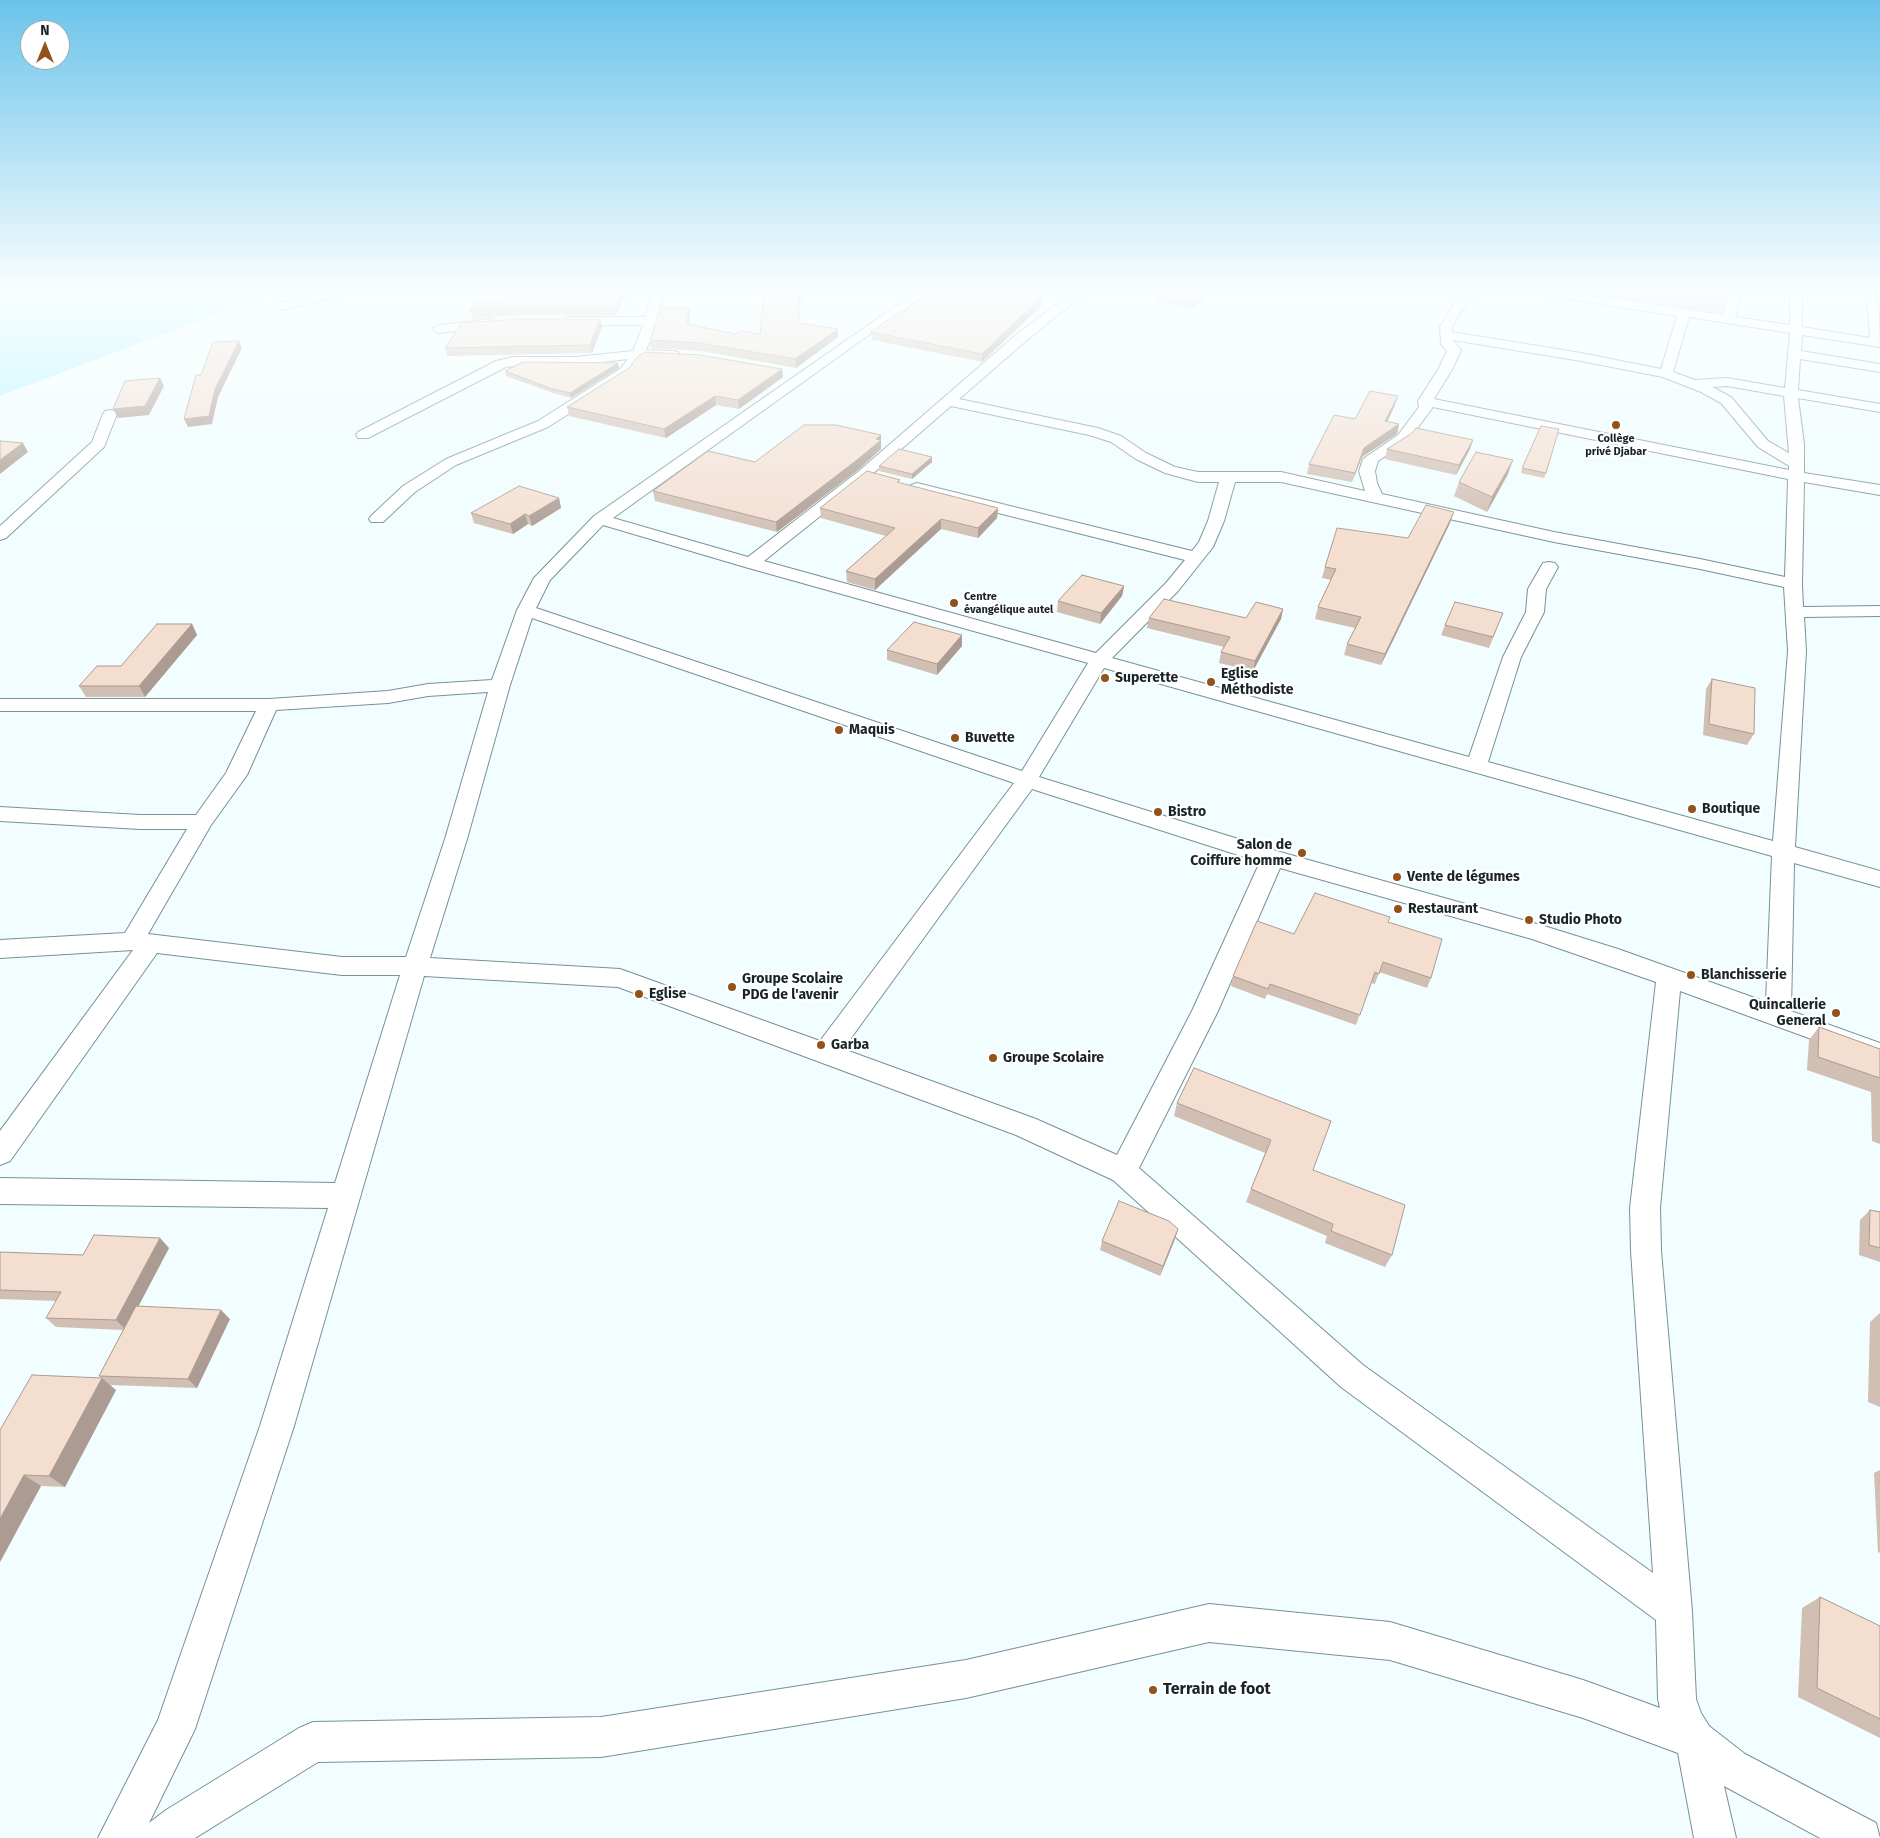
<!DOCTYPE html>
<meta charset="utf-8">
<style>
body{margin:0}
#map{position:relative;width:1880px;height:1838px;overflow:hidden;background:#f1fdfe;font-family:"Fira Sans",sans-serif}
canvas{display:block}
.north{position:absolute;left:20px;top:20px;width:50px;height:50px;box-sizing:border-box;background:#fff;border:1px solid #a3a7a8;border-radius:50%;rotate:0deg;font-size:14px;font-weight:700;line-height:20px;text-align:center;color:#192426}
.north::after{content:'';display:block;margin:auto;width:18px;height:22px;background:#92521b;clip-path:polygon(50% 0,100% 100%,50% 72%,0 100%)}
</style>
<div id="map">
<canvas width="1880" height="1838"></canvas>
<div class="north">N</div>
</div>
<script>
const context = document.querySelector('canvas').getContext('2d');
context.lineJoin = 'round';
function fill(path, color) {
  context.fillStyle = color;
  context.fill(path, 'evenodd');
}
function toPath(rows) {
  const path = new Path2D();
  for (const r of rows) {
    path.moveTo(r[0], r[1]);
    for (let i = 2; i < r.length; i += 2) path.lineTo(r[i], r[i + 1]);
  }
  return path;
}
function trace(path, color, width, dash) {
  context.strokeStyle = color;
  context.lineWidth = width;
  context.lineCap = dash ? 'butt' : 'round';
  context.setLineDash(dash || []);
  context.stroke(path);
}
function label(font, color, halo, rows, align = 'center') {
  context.font = font + ' "Fira Sans",sans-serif';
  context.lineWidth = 4.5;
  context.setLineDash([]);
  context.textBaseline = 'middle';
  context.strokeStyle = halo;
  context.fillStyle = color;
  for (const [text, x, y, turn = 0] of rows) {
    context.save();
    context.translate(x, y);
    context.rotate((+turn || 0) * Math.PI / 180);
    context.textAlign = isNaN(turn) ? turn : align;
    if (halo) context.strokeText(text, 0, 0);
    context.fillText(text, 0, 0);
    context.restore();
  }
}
const green = toPath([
 [0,289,282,289,0,396]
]);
const minor = toPath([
 [336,289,354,289,352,292,283,310,277,306,279,303,336,289],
 [653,289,665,289,651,339,646,350,673,351,678,352,680,355,678,358,642,358,630,375,548,427,456,465,415,492,383,522,371,522,369,519,371,516,403,486,446,459,538,421,620,369,628,359,575,365,535,364,506,367,368,438,358,438,356,435,358,432,496,361,513,357,575,357,633,351,643,325,568,325,562,321,568,317,645,317,653,289],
 [920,289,933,289,613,518,748,557,859,471,1017,334,1077,289,1090,289,1027,340,959,399,1098,428,1121,436,1146,453,1175,467,1198,472,1281,472,1365,491,1359,471,1363,459,1398,435,1419,407,1418,401,1439,368,1447,351,1441,344,1440,327,1458,298,1468,289,1480,289,1467,302,1452,327,1452,332,1581,353,1661,369,1677,316,1528,293,1522,289,1548,289,1723,315,1730,289,1742,289,1735,317,1790,325,1790,289,1802,289,1802,327,1870,338,1866,289,1878,289,1880,347,1802,335,1801,351,1880,364,1880,372,1800,359,1798,390,1880,404,1880,412,1798,398,1804,444,1804,473,1880,485,1880,495,1804,482,1802,584,1803,607,1880,606,1880,616,1804,617,1806,651,1795,847,1880,871,1880,887,1794,863,1791,1011,1880,1043,1880,1064,1680,991,1660,1208,1661,1251,1692,1611,1696,1699,1701,1713,1709,1726,1745,1754,1876,1823,1880,1838,1820,1838,1724,1786,1736,1838,1694,1838,1678,1753,1583,1718,1390,1660,1209,1642,966,1698,601,1757,318,1762,195,1838,141,1838,144,1831,141,1838,98,1838,158,1720,260,1426,328,1208,0,1204,0,1178,335,1183,400,975,342,975,157,953,10,1161,0,1165,0,1131,133,950,0,958,0,940,125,933,187,829,140,829,0,821,0,807,140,815,196,815,226,773,256,711,0,711,0,699,269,699,388,691,428,684,492,680,517,610,534,578,594,516,920,289],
 [1689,317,1790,333,1785,388,1727,378,1695,380,1673,372,1689,317],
 [1453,340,1581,361,1663,377,1701,392,1721,403,1758,447,1789,466,1789,470,1434,399,1453,368,1461,350,1453,340],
 [1727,386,1784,396,1789,453,1768,441,1731,397,1712,387,1727,386],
 [951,406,1089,435,1111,442,1136,459,1165,473,1198,482,1219,482,1208,521,1199,542,1192,551,917,483,911,485,909,488,911,491,1185,560,1166,583,1096,653,764,561,869,477,951,406],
 [1433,407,1788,479,1785,577,1700,559,1554,532,1382,494,1377,483,1375,471,1378,461,1408,441,1433,407],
 [1235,482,1281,482,1554,542,1700,569,1784,587,1788,651,1773,841,1488,762,1521,657,1544,612,1546,589,1558,567,1555,563,1549,562,1543,563,1528,589,1526,612,1503,657,1469,757,1112,658,1178,591,1213,547,1224,521,1235,482],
 [603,525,745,567,1088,663,1022,771,536,608,550,580,603,525],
 [532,618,1014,783,820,1041,620,969,430,958,467,839,510,685,532,618],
 [1104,668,1772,856,1766,1002,1618,949,1544,926,1280,852,1039,777,1104,668],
 [488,692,445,839,406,957,342,957,148,934,211,825,247,775,276,710,388,703,428,696,488,692],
 [1032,789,1260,862,1192,1011,1117,1155,1036,1119,843,1049,1032,789],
 [1280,868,1532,939,1656,982,1630,1208,1631,1251,1653,1573,1363,1365,1139,1168,1218,1011,1280,868],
 [424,976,618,987,1016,1135,1113,1180,1341,1387,1656,1620,1658,1699,1660,1708,1583,1680,1390,1622,1209,1604,966,1660,601,1717,313,1722,299,1728,166,1810,149,1823,195,1729,294,1426,424,976],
 [492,319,498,323,496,326,438,333,432,329,438,325,492,319],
 [110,410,115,411,117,414,104,447,6,538,0,540,0,526,92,442,103,414,105,411,110,410]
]);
const wall = toPath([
 [587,289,626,289,627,292,616,315,522,315,472,319,470,310],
 [1026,289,1020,293,1041,297,1041,306,982,362,872,340,871,332,901,314],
 [1213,289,1192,309,1157,302,1158,296],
 [1608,289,1731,289,1729,296,1722,313,1605,296],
 [689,307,690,315,689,324,736,334,760,334,799,307,800,323,838,329,838,337,796,368,701,351,651,348,650,340],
 [602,327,592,353,447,356,445,348],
 [619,368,571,398,553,393,506,376,505,371],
 [782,369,783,377,739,409,716,405,666,438,569,416,567,407],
 [1395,405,1387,422,1399,424,1397,434,1362,457,1352,482,1307,474,1309,464,1355,419],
 [881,435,881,449,858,470,777,532,655,501,653,491,755,462],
 [1473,440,1470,449,1456,475,1385,459,1387,449],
 [932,457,932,462,912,479,879,471,879,466],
 [1522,468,1546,473,1544,478,1521,473],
 [1508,474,1487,512,1454,496,1459,482],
 [900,483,998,508,997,518,978,538,941,529,875,590,847,582,846,571,886,536,821,518,820,508],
 [559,498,561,508,532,526,528,524,513,534,474,523,471,513],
 [1450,523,1381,665,1344,655,1347,644,1355,628,1315,619,1318,607,1331,580,1322,578,1325,567],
 [1124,586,1122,596,1100,624,1057,612,1058,601],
 [1283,609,1281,619,1253,671,1219,663,1221,652,1224,647,1147,628,1149,618,1246,618],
 [1503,613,1489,648,1441,635,1445,625],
 [192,624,197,635,145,697,86,697,79,686,121,666],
 [962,635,962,646,937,675,887,660,887,650],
 [1712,679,1754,734,1747,745,1703,735,1706,689],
 [1388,922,1431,978,1427,988,1379,972,1375,984,1371,983,1356,1025,1267,994,1265,999,1231,986,1233,976,1294,934],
 [1819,1027,1880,1049,1880,1144,1872,1141,1871,1092,1807,1070,1809,1040],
 [1194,1068,1313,1170,1392,1255,1385,1267,1325,1243,1327,1236,1246,1202,1251,1189,1265,1153,1174,1116,1177,1103],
 [1870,1210,1880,1212,1880,1262,1859,1255,1860,1220],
 [1178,1229,1175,1239,1160,1276,1100,1250,1102,1241],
 [169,1248,138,1306,230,1319,197,1388,110,1385,99,1376,123,1330,56,1327,46,1318,56,1301,0,1299,0,1252,83,1255],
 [1880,1313,1880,1407,1868,1402,1870,1322],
 [116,1390,65,1487,41,1486,0,1562,0,1430],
 [1880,1470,1880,1553,1878,1552,1874,1473],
 [1820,1597,1880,1626,1880,1738,1798,1697,1802,1608]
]);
const shadedWall = toPath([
 [623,289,626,289,627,292,616,315,615,307],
 [805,289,810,289,799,307,798,299],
 [1016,289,1026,289,1011,300,1012,292],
 [1207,289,1213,289,1192,309,1193,302],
 [1041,297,1041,306,982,362,982,354],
 [689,307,690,315,688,332,687,324],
 [600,319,602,327,592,353,590,345],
 [838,329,838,337,796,368,795,359],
 [239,341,242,348,218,397,212,424,188,427,184,419,215,389],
 [618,363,619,368,571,398,570,393],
 [782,369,783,377,739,409,738,400],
 [160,378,164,386,149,415,118,418,113,409],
 [715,396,716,405,666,438,664,429],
 [1398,396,1395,405,1383,431,1385,421],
 [1399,424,1397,434,1362,457,1352,482,1355,473,1364,448],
 [881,435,881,449,858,470,777,532,776,522],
 [1473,440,1470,449,1456,475,1459,465],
 [23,443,28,452,0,474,0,460],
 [932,457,932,462,912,479,912,474],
 [1513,460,1508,474,1487,512,1492,497],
 [559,498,561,508,532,526,529,516],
 [998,508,997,518,978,538,978,528],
 [1454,512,1450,523,1381,665,1385,654],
 [525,514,528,524,513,534,510,524],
 [941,519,941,529,875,590,875,579],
 [1124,586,1122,596,1100,624,1101,613],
 [1283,609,1281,619,1253,671,1255,661],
 [192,624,197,635,145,697,139,686],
 [962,635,962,646,937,675,937,664],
 [1178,1229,1175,1239,1160,1276,1163,1266],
 [160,1238,169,1248,126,1330,116,1320],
 [221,1310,230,1319,197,1388,188,1379],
 [102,1378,116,1390,65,1487,49,1476],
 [24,1475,41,1486,0,1562,0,1519]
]);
const building = toPath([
 [587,289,623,289,615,307,520,307,470,310,475,303,587,289],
 [764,289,805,289,798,299,800,323,838,329,795,359,700,343,650,340,661,307,689,307,687,324,736,334,741,331,760,334,764,289],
 [936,289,1016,289,1012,292,1041,297,982,354,871,332,898,313,901,314,936,289],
 [1166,289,1207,289,1193,302,1158,296,1166,289],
 [1677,289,1731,289,1729,296,1677,289],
 [520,319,600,319,590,345,445,348,462,323,520,319],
 [239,341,215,389,209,416,184,419,196,375,201,375,213,342,239,341],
 [646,352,700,355,782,369,738,400,715,396,664,429,567,407,629,368,638,356,646,352],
 [523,362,618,363,570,393,552,389,505,371,523,362],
 [160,378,145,406,113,409,125,381,160,378],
 [1370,391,1398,396,1385,421,1399,424,1364,448,1355,473,1309,464,1334,415,1355,419,1370,391],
 [804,425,836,425,881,435,876,439,881,440,857,460,776,522,653,491,708,451,755,462,804,425],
 [1541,426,1559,429,1546,473,1522,468,1541,426],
 [1416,428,1473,440,1459,465,1387,449,1412,433,1416,428],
 [0,441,23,443,0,460,0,441],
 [899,449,932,457,912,474,879,466,899,449],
 [1476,452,1513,460,1492,497,1459,482,1476,452],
 [867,471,900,480,897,482,998,508,978,528,941,519,875,579,846,571,895,528,820,508,867,471],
 [519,486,559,498,529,516,525,514,510,524,471,513,519,486],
 [1426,505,1454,512,1385,654,1347,644,1361,617,1318,607,1336,569,1325,567,1337,528,1408,538,1426,505],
 [1082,575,1124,586,1101,613,1058,601,1082,575],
 [1164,599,1246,618,1256,602,1283,609,1255,661,1221,652,1230,637,1149,618,1164,599],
 [1455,602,1503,613,1493,637,1445,625,1455,602],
 [914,622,962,635,937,664,887,650,914,622],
 [157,624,192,624,139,686,79,686,97,666,121,666,157,624],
 [1712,679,1755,688,1754,734,1709,724,1712,679],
 [1315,893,1390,917,1388,922,1442,939,1431,978,1383,962,1379,974,1375,972,1360,1015,1270,984,1268,989,1233,976,1257,921,1294,934,1315,893],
 [1819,1027,1880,1049,1880,1078,1818,1057,1819,1027],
 [1194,1068,1331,1121,1313,1170,1405,1205,1392,1255,1331,1231,1333,1224,1251,1189,1271,1140,1177,1103,1194,1068],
 [1119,1201,1169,1221,1178,1229,1163,1266,1102,1241,1119,1201],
 [1870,1210,1880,1212,1880,1248,1869,1245,1870,1210],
 [94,1235,160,1238,116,1320,46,1318,61,1292,0,1290,0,1252,83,1255,94,1235],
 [136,1306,221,1310,188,1379,99,1376,136,1306],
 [32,1375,102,1378,49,1476,24,1475,0,1519,0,1430,32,1375],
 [1820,1597,1880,1626,1880,1719,1817,1688,1820,1597]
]);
const markers = [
 [1616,425,5,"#92521b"],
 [954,603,5,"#92521b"],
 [1105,678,5,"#92521b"],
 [1211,682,5,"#92521b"],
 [839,730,5,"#92521b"],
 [955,738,5,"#92521b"],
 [1692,809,5,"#92521b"],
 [1158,812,5,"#92521b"],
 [1302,853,5,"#92521b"],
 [1397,877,5,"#92521b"],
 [1398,909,5,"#92521b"],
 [1529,920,5,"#92521b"],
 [1691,975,5,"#92521b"],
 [732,987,5,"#92521b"],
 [639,994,5,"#92521b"],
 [1836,1013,5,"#92521b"],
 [821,1045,5,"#92521b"],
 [993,1058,5,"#92521b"],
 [1153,1690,5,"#92521b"]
];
const farPoinames = [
 ["Collège",1616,439],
 ["privé Djabar",1616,452],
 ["Centre",964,597,"left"],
 ["évangélique autel",964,610,"left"]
];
const poiNames = [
 ["Eglise",1221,674],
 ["Méthodiste",1221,690],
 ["Superette",1115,678],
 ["Maquis",849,730],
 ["Buvette",965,738],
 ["Boutique",1702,809],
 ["Bistro",1168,812],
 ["Salon de",1292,845,"right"],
 ["Coiffure homme",1292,861,"right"],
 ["Vente de légumes",1407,877],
 ["Restaurant",1408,909],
 ["Studio Photo",1539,920],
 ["Blanchisserie",1701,975],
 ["Groupe Scolaire",742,979],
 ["PDG de l'avenir",742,995],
 ["Eglise",649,994],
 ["Quincallerie",1826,1005,"right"],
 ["General",1826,1021,"right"],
 ["Garba",831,1045],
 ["Groupe Scolaire",1003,1058]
];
const nearPoinames = [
 ["Terrain de foot",1163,1690]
];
fill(green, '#b2f3fe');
trace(minor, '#779196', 2);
fill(minor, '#fff');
fill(wall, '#d2bfb3');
fill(shadedWall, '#ab9b92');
fill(building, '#f4ded0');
trace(building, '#ab9b92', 1);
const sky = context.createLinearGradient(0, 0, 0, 546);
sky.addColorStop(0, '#6bc3ea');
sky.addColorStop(0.53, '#f9feff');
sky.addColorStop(1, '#f9feff00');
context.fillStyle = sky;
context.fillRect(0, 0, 1880, 546);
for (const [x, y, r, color] of markers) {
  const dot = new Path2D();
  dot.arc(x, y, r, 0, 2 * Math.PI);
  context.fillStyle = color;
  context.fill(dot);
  trace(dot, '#fff', 2);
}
label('bold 11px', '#192426', '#fff', farPoinames);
label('bold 14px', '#192426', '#fff', poiNames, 'left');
label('bold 16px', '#192426', '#fff', nearPoinames, 'left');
</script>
